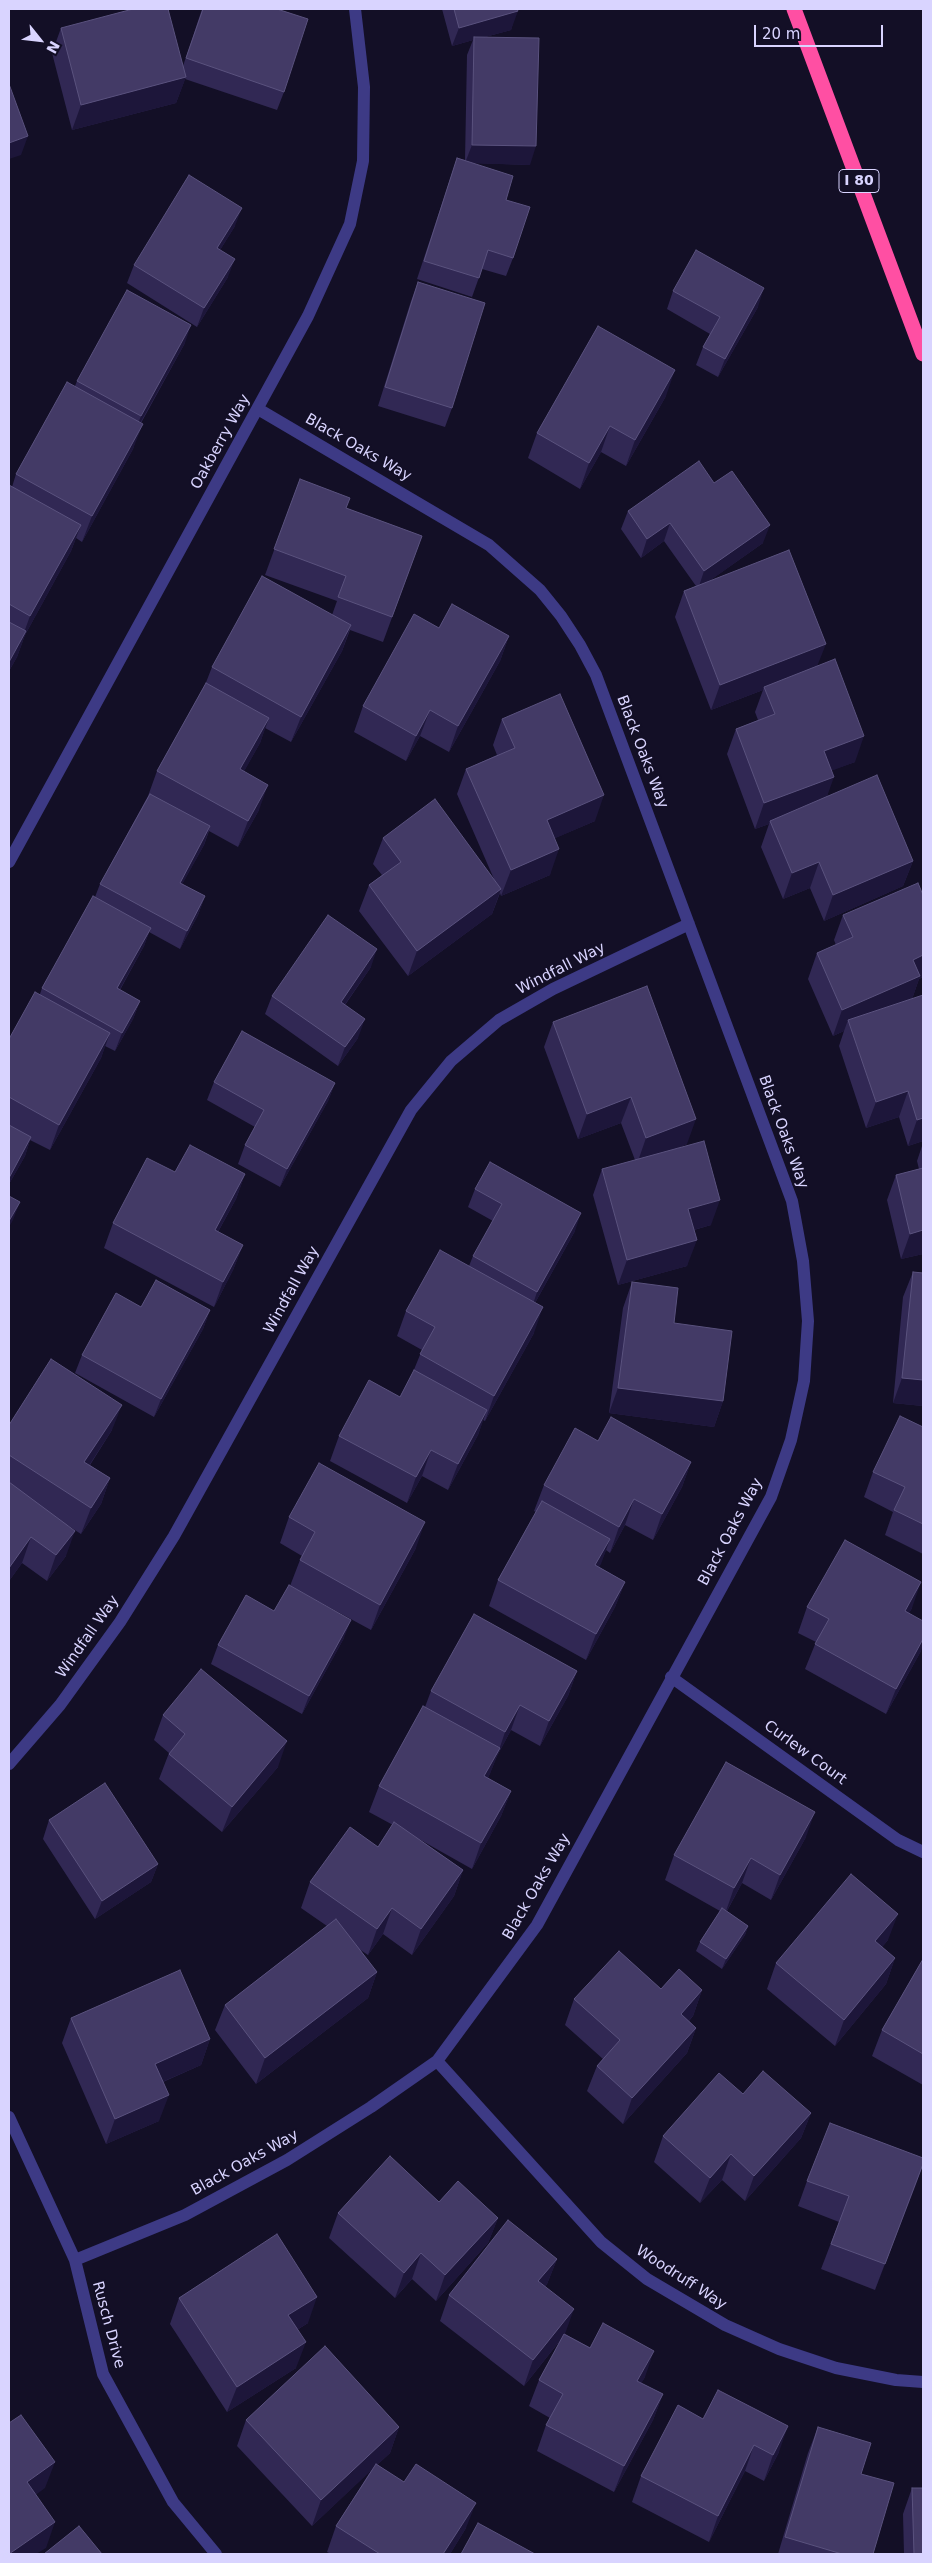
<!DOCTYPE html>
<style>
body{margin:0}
#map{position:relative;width:932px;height:2563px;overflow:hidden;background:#130f26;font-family:"DejaVu Sans",sans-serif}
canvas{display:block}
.frame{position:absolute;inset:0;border:10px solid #d9d4ff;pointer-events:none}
.north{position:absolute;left:15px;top:15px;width:50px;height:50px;-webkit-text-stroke:4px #130f26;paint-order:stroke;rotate:119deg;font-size:14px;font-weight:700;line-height:20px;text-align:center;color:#d9d4ff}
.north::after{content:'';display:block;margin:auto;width:18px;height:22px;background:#d9d4ff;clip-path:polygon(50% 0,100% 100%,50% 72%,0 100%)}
.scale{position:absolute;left:754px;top:25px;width:129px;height:22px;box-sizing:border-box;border:2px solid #d9d4ff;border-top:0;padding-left:6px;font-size:15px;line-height:18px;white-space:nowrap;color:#d9d4ff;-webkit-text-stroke:4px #130f26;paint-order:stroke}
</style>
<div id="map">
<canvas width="932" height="2563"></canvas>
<div class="frame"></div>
<div class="north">N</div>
<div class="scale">20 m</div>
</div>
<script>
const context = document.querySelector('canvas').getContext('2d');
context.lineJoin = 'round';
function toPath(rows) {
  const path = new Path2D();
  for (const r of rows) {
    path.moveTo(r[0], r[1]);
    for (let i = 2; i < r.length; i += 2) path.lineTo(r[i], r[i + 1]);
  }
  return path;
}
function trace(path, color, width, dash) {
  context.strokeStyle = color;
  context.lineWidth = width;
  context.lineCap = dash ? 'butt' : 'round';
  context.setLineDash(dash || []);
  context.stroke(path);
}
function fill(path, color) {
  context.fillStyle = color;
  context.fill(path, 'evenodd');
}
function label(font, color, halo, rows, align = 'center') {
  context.font = font + ' "DejaVu Sans",sans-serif';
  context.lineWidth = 4;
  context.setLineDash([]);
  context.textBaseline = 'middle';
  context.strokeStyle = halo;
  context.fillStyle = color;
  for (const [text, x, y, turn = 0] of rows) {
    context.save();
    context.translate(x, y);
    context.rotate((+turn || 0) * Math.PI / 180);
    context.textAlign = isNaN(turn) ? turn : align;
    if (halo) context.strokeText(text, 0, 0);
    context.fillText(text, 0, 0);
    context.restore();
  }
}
const minor = toPath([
 [9,862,308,316,350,224,363,161,364,87,355,9],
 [671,1677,898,1840,923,1852],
 [9,1764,60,1705,120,1622,174,1536,411,1110,451,1061,499,1020,553,989,689,924],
 [437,2061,601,2242,647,2279,725,2325,779,2349,836,2368,896,2380,923,2382],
 [9,2117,75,2260,103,2374,173,2502,216,2554],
 [75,2260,185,2215,287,2160,371,2107,437,2061,537,1925,771,1497,791,1440,804,1381,808,1321,803,1261,792,1201,596,675,580,645,561,616,540,590,489,545,258,409]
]);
const highway = toPath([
 [794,9,923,354]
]);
const wall = toPath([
 [202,9,277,9,284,92,277,110,185,79,176,103,72,130,52,53,61,28,183,66],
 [442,9,517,9,511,30,485,37,530,165,474,163,506,200,513,258,506,276,482,269,472,297,417,279,457,158,465,160,467,55,473,40,452,46],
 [235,226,220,250,228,277,197,327,127,283,134,265],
 [418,282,452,408,445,427,378,406,411,301],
 [673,291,758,307,718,377,696,365,703,347,710,334,667,309],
 [185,343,141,423,133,449,82,542,76,538,71,551,25,635,17,657,9,671,9,486,12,487,16,474,75,386,77,381],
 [666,396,626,466,601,452,580,489,528,458,537,433],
 [300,479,346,508,422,536,383,642,350,630,342,651,291,742,265,728,260,743,244,771,259,810,238,847,209,831,204,845,182,884,205,896,198,915,180,949,149,932,144,946,120,990,140,1001,133,1019,115,1051,105,1046,101,1058,50,1150,30,1140,25,1156,9,1184,9,1039,40,994,42,988,95,897,100,884,148,796,157,771,205,685,212,667,332,615,337,601,265,575],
 [714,483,763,543,709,581,818,666,855,762,832,770,827,797,913,861,903,886,824,921,810,888,783,899,761,847,769,824,755,829,727,754,736,729,758,720,755,712,763,690,711,710,675,617,684,591,696,586,664,541,641,558,621,529,628,511],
 [439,628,509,636,500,661,449,752,420,736,406,761,354,732,363,706],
 [502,719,595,821,555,838,550,875,501,896,500,893,492,914,408,976,359,911,369,885,382,875,373,864,383,838,494,879,457,794,466,769,497,755,493,745],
 [923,895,923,977,919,979,912,999,923,995,923,1141,908,1146,899,1117,866,1128,839,1046,844,1031,833,1036,808,979,817,953,836,945,834,940,843,915],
 [371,967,345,1005,358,1038,338,1066,265,1014,272,996],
 [553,1022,687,1144,675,1149,711,1225,694,1230,687,1266,618,1285,593,1195,602,1169,635,1160,621,1123,578,1139,544,1047],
 [214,1082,335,1083,328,1101,280,1187,238,1164,245,1145,255,1127,207,1100],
 [923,1143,923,1254,901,1259,887,1200,896,1175,919,1169,917,1161],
 [175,1172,245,1174,236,1199,218,1232,243,1245,233,1270,214,1307,104,1248,113,1223],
 [475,1189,575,1231,535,1303,534,1333,485,1421,483,1420,478,1435,448,1490,422,1476,407,1503,330,1461,339,1436,400,1397,413,1372,422,1350,397,1336,406,1311,469,1266,473,1256,493,1221,468,1207],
 [913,1272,923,1406,893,1403,903,1297],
 [632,1282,674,1323,723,1401,714,1427,609,1413,623,1308],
 [141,1307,210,1310,203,1329,154,1417,75,1373,82,1355],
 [9,1425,112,1430,90,1465,110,1478,101,1504,81,1534,67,1525,66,1556,47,1581,22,1563,9,1581],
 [923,1427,923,1554,885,1535,893,1512,864,1497,873,1472],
 [598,1441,691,1462,682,1487,653,1540,625,1525,610,1553,606,1550,599,1567,625,1582,615,1607,586,1660,489,1606,498,1580,536,1512,534,1511,544,1485],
 [289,1517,416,1548,371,1630,290,1586,300,1560,302,1556,280,1543],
 [807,1607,912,1608,909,1613,921,1651,886,1714,805,1669,816,1642,798,1633],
 [274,1611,344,1638,302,1714,211,1664,218,1645],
 [577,1671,568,1696,540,1746,511,1730,497,1756,488,1778,511,1791,501,1816,472,1869,417,1838,463,1870,454,1896,412,1955,383,1934,368,1955,359,1949,377,1972,368,1998,256,2084,215,2030,225,2005,327,1926,301,1908,310,1882,378,1847,393,1825,369,1812,379,1786,425,1707,431,1691],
 [163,1715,278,1767,222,1832,159,1779,169,1753,154,1740],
 [49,1820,158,1864,151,1882,95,1919,43,1839],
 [806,1837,771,1900,742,1883,727,1911,748,1926,745,1935,722,1969,696,1951,700,1942,720,1911,665,1880,674,1855],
 [888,1940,882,1947,895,1958,886,1984,835,2046,767,1989,776,1963],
 [923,1959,923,2085,872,2056,882,2030],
 [661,1989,702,1990,693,2016,689,2021,696,2028,687,2053,623,2124,587,2091,597,2066,603,2059,565,2025,574,1999],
 [71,2018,210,2039,201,2065,163,2082,159,2121,106,2144,62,2043],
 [811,2113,801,2138,745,2201,722,2180,700,2203,654,2162,663,2136],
 [923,2164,875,2290,821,2269,839,2222,798,2206,807,2181],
 [439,2202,498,2218,488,2243,436,2301,412,2279,395,2298,329,2238,338,2213],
 [557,2259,547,2284,545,2287,565,2334,645,2377,641,2383,663,2394,653,2420,614,2492,537,2451,546,2425,550,2418,529,2406,539,2380,562,2338,524,2386,440,2321,449,2295],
 [179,2298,308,2323,297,2330,296,2368,227,2412,170,2324],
 [703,2419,779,2452,764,2481,745,2471,709,2542,632,2502,641,2476],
 [246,2420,399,2427,390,2453,377,2465,404,2482,466,2528,450,2554,331,2554,327,2552,336,2526,372,2469,312,2526,237,2446],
 [818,2427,861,2474,873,2554,778,2554,808,2453],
 [912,2488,923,2554,904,2554,903,2514]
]);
const shadedWall = toPath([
 [518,11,511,30,474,40,474,37,473,40,452,46,459,28],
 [186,77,176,103,72,130,81,105],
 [28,136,21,155,9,159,9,143],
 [472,145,536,146,530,165,465,163],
 [242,208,235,226,210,266,217,248],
 [235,259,228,277,197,327,204,308],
 [764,288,758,307,718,377,725,359],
 [191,325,185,343,134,434,141,416],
 [675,370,666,396,626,466,635,440],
 [143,424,133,449,82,542,92,516],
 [610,426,601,452,580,489,589,463],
 [670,523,664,541,641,558,647,539],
 [81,525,71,551,25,635,17,657,9,671,9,662,22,638,30,616],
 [770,525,763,543,698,589,704,571],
 [351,625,342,651,291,742,301,717],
 [509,636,500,661,449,752,458,726],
 [826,644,816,669,764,687,763,690,711,710,720,685],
 [430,710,420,736,406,761,416,736],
 [269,718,260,743,231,795,240,769],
 [864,736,855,762,815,777,824,751],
 [834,777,825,802,770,821,769,824,755,829,764,803],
 [268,785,259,810,238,847,248,821],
 [604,795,595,821,537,846,547,820],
 [210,826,204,845,173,901,180,883],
 [559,849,550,875,501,896,511,870],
 [913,861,903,886,824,921,833,895],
 [819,862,810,888,783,899,792,873],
 [501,889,492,914,408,976,417,951],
 [205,896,198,915,180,949,187,931],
 [151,928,144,946,110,1007,117,988],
 [377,949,371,967,334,1020,341,1002],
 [923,955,923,977,919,979,911,1002,848,1020,844,1031,833,1036,842,1010,913,960],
 [140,1001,133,1019,115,1051,122,1033],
 [365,1019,358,1038,338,1066,345,1047],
 [110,1033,101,1058,50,1150,59,1125],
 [335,1083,328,1101,280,1187,287,1169],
 [908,1091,899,1117,866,1128,876,1102],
 [631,1097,621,1123,578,1139,587,1114],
 [923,1118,923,1141,908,1146,917,1120],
 [696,1119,687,1144,637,1164,646,1138],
 [31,1137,25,1156,9,1184,9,1178],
 [245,1174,236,1199,205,1255,215,1230],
 [720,1200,711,1225,679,1234,688,1209],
 [20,1202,13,1220,9,1227,9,1221],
 [581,1213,575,1231,531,1310,537,1292],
 [923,1230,923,1254,901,1259,910,1234],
 [697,1240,687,1266,618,1285,627,1260],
 [243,1245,233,1270,214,1307,223,1282],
 [543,1307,534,1333,485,1421,494,1396],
 [210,1310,203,1329,154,1417,161,1399],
 [902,1378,923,1380,923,1406,893,1403],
 [618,1388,723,1401,714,1427,609,1413],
 [122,1405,112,1430,75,1487,84,1462],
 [487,1410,478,1435,448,1490,458,1464],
 [431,1450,422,1476,407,1503,416,1477],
 [691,1462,682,1487,653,1540,662,1514],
 [110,1478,101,1504,81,1534,91,1508],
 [634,1499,625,1525,610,1553,619,1527],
 [425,1522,416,1548,371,1630,380,1605],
 [75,1531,66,1556,47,1581,56,1555],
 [31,1537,22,1563,9,1581,9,1568],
 [610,1539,601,1564,586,1591,595,1565],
 [625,1582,615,1607,586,1660,596,1634],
 [921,1582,912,1608,896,1637,905,1611],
 [351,1620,344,1638,302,1714,309,1696],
 [923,1639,923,1646,921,1651,886,1714,896,1689],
 [577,1671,568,1696,540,1746,549,1721],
 [520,1705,511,1730,497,1756,490,1774,475,1802,484,1776,499,1750,505,1732],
 [287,1741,278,1767,222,1832,232,1807],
 [511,1791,501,1816,472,1869,481,1843],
 [815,1812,806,1837,771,1900,780,1875],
 [751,1858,742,1883,725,1914,734,1888],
 [158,1864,151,1882,95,1919,102,1901],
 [463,1870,454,1896,412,1955,421,1929],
 [392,1908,383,1934,368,1955,377,1929],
 [898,1914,888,1940,866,1967,875,1941],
 [748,1926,745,1935,722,1969,726,1959],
 [895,1958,886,1984,835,2046,844,2020],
 [377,1972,368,1998,256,2084,265,2058],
 [702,1990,693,2016,672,2039,681,2014],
 [696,2028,687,2053,623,2124,632,2098],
 [210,2039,201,2065,146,2089,155,2064],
 [169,2095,159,2121,106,2144,115,2119],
 [811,2113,801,2138,745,2201,754,2176],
 [731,2154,722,2180,700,2203,710,2178],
 [923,2164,916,2185,875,2290,885,2264],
 [498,2218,488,2243,436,2301,445,2275],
 [421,2253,412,2279,395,2298,404,2273],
 [557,2259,547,2284,529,2307,538,2281],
 [317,2297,308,2323,279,2341,288,2315],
 [574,2309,565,2334,524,2386,533,2360],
 [306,2342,296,2368,227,2412,237,2387],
 [654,2351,645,2377,628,2407,637,2381],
 [663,2394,653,2420,614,2492,624,2466],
 [788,2426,779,2452,764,2481,773,2455],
 [399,2427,390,2453,312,2526,321,2500],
 [754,2445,745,2471,709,2542,718,2516],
 [55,2462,45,2488,18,2508,27,2482],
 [476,2503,466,2528,450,2554,443,2554],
 [55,2522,46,2548,36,2554,9,2554]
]);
const building = toPath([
 [133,9,168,9,186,77,81,105,61,28,133,9],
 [203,9,277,9,308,19,284,92,186,58,203,9],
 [454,9,517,9,518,11,459,28,454,9],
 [474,37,539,38,536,146,472,145,474,37],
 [9,84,28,136,9,143,9,84],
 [457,158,513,176,506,200,530,207,513,258,488,250,479,278,424,261,457,158],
 [189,175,242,208,217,248,235,259,204,308,134,265,189,175],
 [696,250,764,288,725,359,703,347,720,317,673,291,696,250],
 [418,282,485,303,452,408,385,387,418,282],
 [127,290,191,325,141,416,77,381,127,290],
 [598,326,675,370,635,440,610,426,589,463,537,433,598,326],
 [67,382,143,424,92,516,16,474,67,382],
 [699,461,714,483,732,471,770,525,704,571,670,523,647,539,628,511,699,461],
 [300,479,350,498,346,508,422,536,392,617,338,597,346,576,274,549,300,479],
 [9,485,81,525,30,616,9,604,9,485],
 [789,550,826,644,720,685,684,591,789,550],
 [262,576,351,625,301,717,212,667,262,576],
 [452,604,509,636,458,726,430,710,416,736,363,706,414,614,439,628,452,604],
 [9,622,26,631,9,662,9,622],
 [835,659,864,736,824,751,834,777,764,803,736,729,775,714,764,687,835,659],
 [206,683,269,718,240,769,268,785,248,821,157,771,206,683],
 [560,694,604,795,547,820,559,849,511,870,466,769,515,748,502,719,560,694],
 [877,775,913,861,833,895,819,862,792,873,770,821,877,775],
 [150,794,210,826,180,883,205,896,187,931,100,884,150,794],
 [435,799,501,889,417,951,369,885,401,862,383,838,435,799],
 [918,883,923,895,923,955,913,960,920,976,842,1010,817,953,853,937,843,915,918,883],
 [93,896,151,928,117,988,140,1001,122,1033,42,988,93,896],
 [328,915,377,949,341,1002,365,1019,345,1047,272,996,328,915],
 [647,986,696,1119,646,1138,631,1097,587,1114,553,1022,647,986],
 [35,992,110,1033,59,1125,9,1097,9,1039,35,992],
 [923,995,923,1118,917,1120,908,1091,876,1102,848,1020,923,995],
 [242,1031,335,1083,287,1169,245,1145,264,1110,214,1082,242,1031],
 [9,1125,31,1137,9,1178,9,1125],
 [704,1141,720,1200,688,1209,697,1240,627,1260,602,1169,704,1141],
 [190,1145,245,1174,215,1230,243,1245,223,1282,113,1223,147,1158,175,1172,190,1145],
 [490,1162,581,1213,537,1292,473,1256,502,1204,475,1189,490,1162],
 [923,1168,923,1230,910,1234,896,1175,923,1168],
 [9,1196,20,1202,9,1221,9,1196],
 [440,1250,543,1307,494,1396,420,1354,435,1327,406,1311,440,1250],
 [913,1272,923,1273,923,1380,902,1378,913,1272],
 [156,1280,210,1310,161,1399,82,1355,116,1293,141,1307,156,1280],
 [632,1282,678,1288,674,1323,732,1331,723,1401,618,1388,632,1282],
 [51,1359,122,1405,84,1462,110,1478,91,1508,9,1455,9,1425,51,1359],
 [414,1370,487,1410,458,1464,431,1450,416,1477,339,1436,369,1380,400,1397,414,1370],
 [900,1416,923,1427,923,1524,894,1510,905,1487,873,1472,900,1416],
 [611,1417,691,1462,662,1514,634,1499,619,1527,544,1485,575,1428,598,1441,611,1417],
 [319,1463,425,1522,380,1605,300,1560,315,1532,289,1517,319,1463],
 [9,1482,75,1531,56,1555,31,1537,9,1568,9,1482],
 [542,1501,610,1539,595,1565,625,1582,596,1634,498,1580,542,1501],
 [845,1540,921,1582,905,1611,923,1621,923,1639,896,1689,815,1644,829,1619,807,1607,845,1540],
 [289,1585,351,1620,309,1696,218,1645,246,1595,274,1611,289,1585],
 [474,1614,577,1671,549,1721,520,1705,505,1732,431,1691,474,1614],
 [201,1669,287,1741,232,1807,169,1754,185,1734,163,1715,201,1669],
 [423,1706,500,1748,484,1776,511,1791,481,1843,379,1786,423,1706],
 [726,1762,815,1812,780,1875,751,1858,734,1888,674,1855,726,1762],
 [105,1783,158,1864,102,1901,49,1820,105,1783],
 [394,1822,463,1870,421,1929,392,1908,377,1929,310,1882,350,1827,378,1847,394,1822],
 [851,1874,898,1914,875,1941,895,1958,844,2020,776,1963,851,1874],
 [722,1908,748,1926,726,1959,700,1942,722,1908],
 [336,1919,377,1972,265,2058,225,2005,336,1919],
 [619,1951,661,1989,679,1969,702,1990,681,2014,696,2028,632,2098,597,2066,620,2040,574,1999,619,1951],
 [923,1959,923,2054,882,2030,923,1959],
 [180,1970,210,2039,155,2064,169,2095,115,2119,71,2018,180,1970],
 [763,2071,811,2113,754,2176,731,2154,710,2178,663,2136,719,2073,743,2094,763,2071],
 [830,2123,923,2158,923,2164,885,2264,831,2244,849,2196,807,2181,830,2123],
 [390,2156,439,2202,458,2181,498,2218,445,2275,421,2253,404,2273,338,2213,390,2156],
 [508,2220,557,2259,538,2281,574,2309,533,2360,449,2295,508,2220],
 [277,2234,317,2297,288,2315,306,2342,237,2387,179,2298,277,2234],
 [603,2323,654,2351,637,2381,663,2394,624,2466,546,2425,563,2394,539,2380,564,2334,590,2348,603,2323],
 [325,2346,399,2427,321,2500,246,2420,325,2346],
 [718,2390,788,2426,773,2455,754,2445,718,2516,641,2476,678,2405,703,2419,718,2390],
 [21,2415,55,2462,27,2482,55,2522,9,2554,9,2423,21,2415],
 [818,2427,871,2443,861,2474,894,2483,873,2554,842,2554,785,2537,818,2427],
 [376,2464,404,2482,416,2464,476,2503,443,2554,380,2554,336,2526,376,2464],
 [912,2488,923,2488,923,2554,914,2554,912,2488],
 [478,2523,535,2554,461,2554,478,2523],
 [79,2526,102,2554,44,2554,79,2526]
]);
const shields = [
 [859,181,40]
];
const shieldNames = [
 ["I 80",859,181]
];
const streetNames = [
 ["Oakberry Way",221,442,-61],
 ["Black Oaks Way",358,448,30],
 ["Black Oaks Way",642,752,69],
 ["Windfall Way",561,969,-27],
 ["Black Oaks Way",783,1132,70],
 ["Windfall Way",292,1290,-61],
 ["Black Oaks Way",731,1532,-62],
 ["Windfall Way",88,1637,-55],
 ["Curlew Court",805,1753,36],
 ["Black Oaks Way",537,1887,-60],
 ["Black Oaks Way",245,2163,-29],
 ["Woodruff Way",681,2278,33],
 ["Rusch Drive",108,2325,75]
];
trace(minor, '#3d3a85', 12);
trace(highway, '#ff4fa3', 15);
fill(wall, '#312854');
fill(shadedWall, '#1d163a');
fill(building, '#433a66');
trace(building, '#5a527e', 1);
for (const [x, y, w] of shields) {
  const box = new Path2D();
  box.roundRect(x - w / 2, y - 11.5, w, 23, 4);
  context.fillStyle = '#130f26';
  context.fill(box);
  trace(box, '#d9d4ff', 1);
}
label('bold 14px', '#d9d4ff', null, shieldNames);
label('15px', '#d9d4ff', '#130f26', streetNames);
</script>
